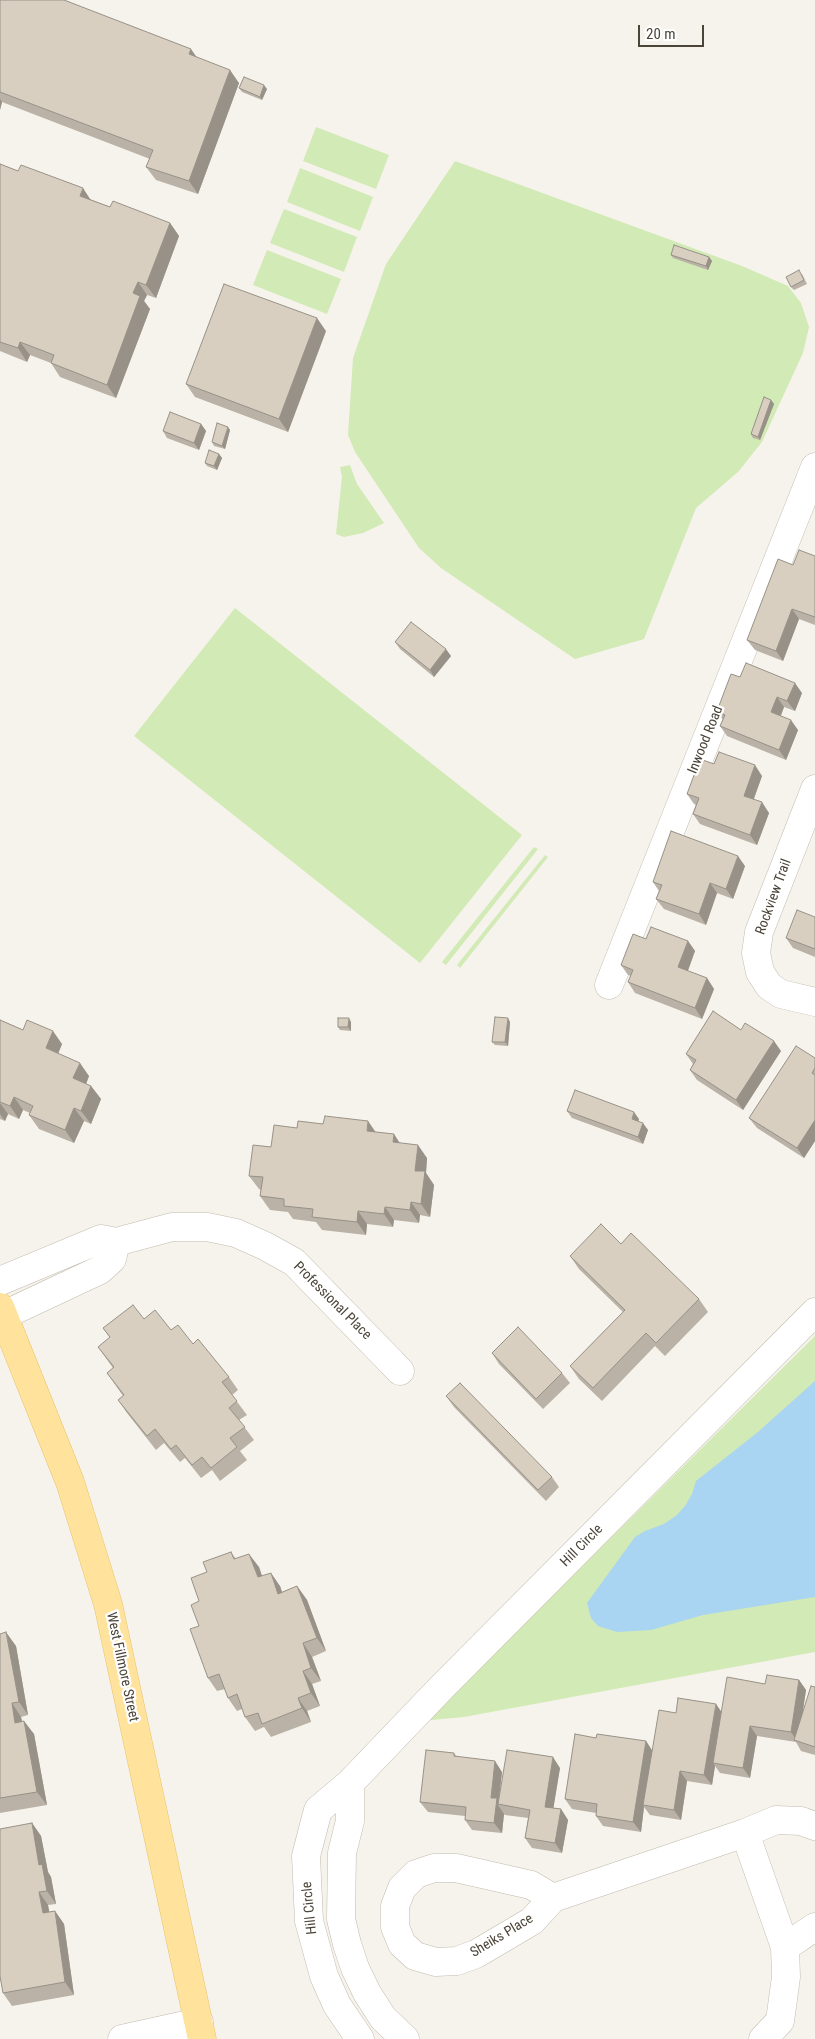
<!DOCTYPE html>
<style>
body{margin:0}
#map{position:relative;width:815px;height:2039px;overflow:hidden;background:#f6f3ec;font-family:"Roboto Condensed",sans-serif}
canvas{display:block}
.scale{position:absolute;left:638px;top:25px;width:66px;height:22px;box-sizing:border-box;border:2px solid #4b4439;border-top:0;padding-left:6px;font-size:15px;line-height:18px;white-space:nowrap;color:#4b4439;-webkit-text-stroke:4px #fff;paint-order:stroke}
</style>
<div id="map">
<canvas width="815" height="2039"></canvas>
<div class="scale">20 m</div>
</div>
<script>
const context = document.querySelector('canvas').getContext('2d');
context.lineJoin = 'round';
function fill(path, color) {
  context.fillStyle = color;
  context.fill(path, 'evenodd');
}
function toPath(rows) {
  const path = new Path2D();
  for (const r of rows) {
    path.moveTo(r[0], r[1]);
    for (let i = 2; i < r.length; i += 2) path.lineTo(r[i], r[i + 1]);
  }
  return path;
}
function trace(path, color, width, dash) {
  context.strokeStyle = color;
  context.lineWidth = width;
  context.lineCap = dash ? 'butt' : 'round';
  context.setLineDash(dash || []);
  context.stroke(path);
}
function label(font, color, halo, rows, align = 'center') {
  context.font = font + ' "Roboto Condensed",sans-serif';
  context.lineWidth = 4.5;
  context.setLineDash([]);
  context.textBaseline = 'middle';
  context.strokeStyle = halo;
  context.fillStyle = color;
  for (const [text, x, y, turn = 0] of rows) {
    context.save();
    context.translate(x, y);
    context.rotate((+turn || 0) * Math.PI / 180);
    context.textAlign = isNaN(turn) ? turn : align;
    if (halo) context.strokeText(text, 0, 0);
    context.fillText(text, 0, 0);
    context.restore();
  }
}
const green = toPath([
 [316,127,389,155,376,189,303,161],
 [455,161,742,266,788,286,801,303,809,327,803,353,762,442,738,472,696,508,644,639,575,659,441,568,419,548,355,452,348,435,353,358,386,264],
 [300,168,373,197,360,231,287,202],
 [284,209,357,237,344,272,270,243],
 [267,250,341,279,327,314,253,285],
 [350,465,357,484,384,523,363,533,344,537,336,534,342,477,340,467],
 [235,608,522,835,420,963,134,736],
 [534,847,538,849,446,965,442,962],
 [545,855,548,857,460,968,457,965],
 [815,1336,815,1652,464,1717,421,1721,540,1608]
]);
const water = toPath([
 [815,1381,815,1597,703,1615,651,1630,617,1632,598,1626,591,1618,587,1603,635,1537,645,1531,664,1524,677,1515,685,1506,692,1494,696,1481,758,1432]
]);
const minor = toPath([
 [815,789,759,932,756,953,760,972,769,986,781,994,815,1002],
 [609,985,815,467],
 [0,1281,101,1239,116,1242,172,1227,207,1227,236,1233,265,1246,294,1262,400,1371],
 [4,1315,100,1270,112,1259,116,1242],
 [350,1783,350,1821,342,1853,341,1919,347,1944,355,1968,367,1993,383,2018,405,2039],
 [553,1898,532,1921,476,1954,457,1961,436,1962,415,1956,402,1944,395,1927,395,1906,402,1888,416,1874,434,1868,456,1868,531,1885,553,1898,745,1833],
 [785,1947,815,1927],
 [122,2039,199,2022],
 [360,2039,337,2005,324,1976,309,1921,306,1856,318,1810,350,1783,441,1688,815,1312],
 [763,2039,780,2021,786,1977,785,1947,745,1833,776,1820,801,1821,815,1826]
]);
const major = toPath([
 [0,1307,70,1482,108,1604,202,2039]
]);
const wall = toPath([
 [0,0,197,57,239,83,198,194,156,180,146,167,150,159,2,102,0,110],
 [239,88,267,89,262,100,242,92],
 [0,164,110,207,170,223,179,236,156,298,147,295,144,301,150,309,116,398,60,377,51,363,30,355,27,362,0,351],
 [671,255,709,257,712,261,708,270,673,258],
 [802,274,807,284,794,290,791,287],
 [326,331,288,432,195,397,186,384],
 [771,400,774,404,760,440,753,438,751,434],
 [201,424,206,431,199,450,167,438,163,431],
 [230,430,225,449,214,446,212,442],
 [219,454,222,458,217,470,207,466,205,463],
 [815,556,815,625,799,619,783,661,755,650,747,640,793,565],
 [395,642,451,656,434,677,400,649],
 [740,677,802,693,795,711,784,707,781,716,798,730,786,760,727,736,720,726,723,720,717,711],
 [714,764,762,776,754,799,769,813,757,845,700,824,693,814,696,805,694,804,687,794],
 [745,866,733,899,717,893,706,925,664,909,656,899,659,891,653,882],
 [815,917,815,957,793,948,786,938],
 [646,939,688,941,695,951,688,971,707,978,714,989,702,1019,635,993,628,982,631,976,628,975,621,965],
 [0,1020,23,1030,62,1044,58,1054,89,1076,86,1084,91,1086,101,1099,91,1124,84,1121,74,1143,39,1129,29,1115,30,1113,23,1110,19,1119,8,1114,5,1121,0,1119],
 [351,1022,351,1031,340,1030,338,1027],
 [510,1022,508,1046,495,1045,492,1042],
 [741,1030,781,1051,743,1110,697,1080,690,1070,693,1064,686,1054],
 [815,1058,815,1141,804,1158,757,1128,749,1118],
 [567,1111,639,1119,638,1121,648,1130,643,1144,572,1118],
 [297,1128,376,1132,399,1143,427,1158,426,1173,434,1185,430,1217,420,1215,419,1223,394,1220,393,1227,367,1224,366,1235,322,1230,316,1222,293,1219,288,1212,270,1210,260,1196,261,1190,259,1189,249,1176,271,1147],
 [621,1244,699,1299,708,1312,665,1356,655,1346,602,1401,579,1379,570,1366,623,1312,579,1269,570,1256],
 [144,1319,171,1330,193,1344,229,1377,238,1390,232,1395,247,1415,239,1420,254,1440,240,1451,247,1460,220,1481,212,1470,201,1478,185,1458,180,1462,164,1443,156,1450,127,1413,118,1400,123,1396,107,1373,113,1368,98,1347,110,1338,103,1328],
 [492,1353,562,1373,570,1383,543,1409,499,1364],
 [446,1396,552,1477,559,1487,546,1501,454,1407],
 [231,1552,236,1559,259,1567,262,1576,280,1586,282,1592,297,1586,307,1600,326,1651,312,1657,321,1681,312,1684,320,1706,307,1711,311,1722,271,1737,264,1727,255,1731,245,1717,242,1709,237,1711,228,1698,225,1689,217,1691,208,1678,199,1601,207,1572],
 [0,1634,16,1646,28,1715,21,1717,22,1721,34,1734,47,1805,0,1813],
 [799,1680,806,1690,803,1711,815,1687,815,1755,801,1751,796,1742,757,1736,750,1778,720,1773,715,1766,712,1785,687,1781,681,1820,650,1815,644,1807,641,1832,603,1826,596,1816,596,1813,572,1809,565,1799,596,1738,646,1741,652,1750,676,1713,721,1711,765,1684],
 [454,1753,457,1757,502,1772,500,1792,560,1768,553,1808,561,1809,568,1820,562,1853,532,1848,525,1838,528,1818,505,1815,504,1814,502,1833,472,1830,465,1820,465,1816,428,1812,420,1802],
 [32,1823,41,1836,48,1872,51,1877,56,1904,48,1905,49,1912,55,1911,64,1924,74,1995,12,2006,3,1993]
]);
const shadedWall = toPath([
 [191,49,200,62,189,54],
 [230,70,239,83,198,194,189,181],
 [264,85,267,89,262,100,260,97],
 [0,99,2,102,0,110],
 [83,188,92,202,80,196],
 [170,223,179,236,156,298,146,285],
 [709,257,712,261,708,270,706,266],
 [138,282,147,295,144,301,150,309,116,398,107,385,133,293],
 [317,318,326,331,288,432,279,419],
 [20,342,30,355,27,362,18,348],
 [771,400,774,404,760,440,758,437],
 [201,424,206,431,199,450,194,443],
 [228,427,230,430,225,449,222,446],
 [219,454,222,458,217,470,214,466],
 [792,609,799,619,783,661,776,651],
 [446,649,451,656,434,677,430,670],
 [795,683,802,693,795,711,787,701],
 [777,697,784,707,778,722,771,712],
 [791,720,798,730,786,760,779,750],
 [755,765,762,776,751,806,744,796],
 [762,802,769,813,757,845,750,835],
 [738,856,745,866,733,899,726,889],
 [710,883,717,893,706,925,699,914],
 [688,941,695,951,685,978,678,967],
 [707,978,714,989,702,1019,695,1008],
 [349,1018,351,1022,351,1031,348,1027],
 [508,1018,510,1022,508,1046,505,1042],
 [53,1031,62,1044,55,1061,46,1048],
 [774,1041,781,1051,743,1110,736,1100],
 [80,1063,89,1076,83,1092,73,1078],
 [91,1086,101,1099,91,1124,81,1111],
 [14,1097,23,1110,19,1119,10,1106],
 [0,1103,8,1114,5,1121,0,1114],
 [74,1108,84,1121,74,1143,65,1130],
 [634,1112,639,1119,637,1126,632,1119],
 [815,1120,815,1141,804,1158,797,1148],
 [368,1121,377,1134,367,1131],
 [643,1123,648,1130,643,1144,638,1137],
 [394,1134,403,1148,393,1142],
 [418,1145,427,1158,426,1173,434,1185,430,1217,421,1204,415,1171],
 [411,1202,420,1215,419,1223,410,1210],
 [385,1207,394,1220,393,1227,384,1214],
 [358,1211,367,1224,366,1235,357,1222],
 [249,1554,259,1567,267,1591,258,1577],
 [271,1573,280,1586,287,1607,278,1594],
 [297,1586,307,1600,326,1651,317,1638],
 [6,1632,16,1646,28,1715,19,1702],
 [303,1643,312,1657,321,1681,311,1668],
 [303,1671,312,1684,320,1706,311,1693],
 [799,1680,806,1690,798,1742,797,1741,791,1732],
 [298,1698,307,1711,311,1722,302,1708],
 [12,1703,21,1717,25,1736,15,1723],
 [716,1704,723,1714,713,1763,715,1766,712,1785,704,1775],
 [24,1721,34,1734,47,1805,37,1792],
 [750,1726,757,1736,750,1778,743,1768],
 [646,1741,653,1752,643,1805,644,1807,641,1832,633,1822],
 [553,1757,560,1768,552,1817,545,1807],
 [495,1761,502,1772,498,1805,504,1814,502,1833,494,1823,491,1798],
 [680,1771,687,1781,681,1820,674,1810],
 [561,1809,568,1820,562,1853,555,1843],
 [32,1823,41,1836,48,1872,51,1877,56,1904,47,1891,39,1865],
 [39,1892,48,1905,52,1926,43,1913],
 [55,1911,64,1924,74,1995,65,1982]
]);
const building = toPath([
 [0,0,64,0,191,49,189,54,230,70,189,181,146,167,153,150,0,92,0,0],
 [244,77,264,85,260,97,239,88,244,77],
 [0,164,18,171,21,165,83,188,80,196,110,207,113,201,170,223,146,285,138,282,133,293,140,296,107,385,51,363,54,355,20,342,18,348,0,342,0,164],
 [674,245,709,257,706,266,671,255,674,245],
 [799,270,804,280,791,287,786,277,799,270],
 [224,284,317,318,279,419,186,384,224,284],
 [764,397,771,400,758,437,751,434,764,397],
 [170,412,201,424,194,443,163,431,170,412],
 [217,423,228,427,222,446,212,442,217,423],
 [209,450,219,454,214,466,205,463,209,450],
 [799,550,815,556,815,617,792,609,776,651,747,640,778,559,793,565,799,550],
 [411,622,446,649,430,670,395,642,411,622],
 [746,663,795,683,787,701,777,697,771,712,791,720,779,750,720,726,725,715,717,711,731,674,740,677,746,663],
 [719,752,755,765,744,796,762,802,750,835,693,814,699,798,687,794,700,759,714,764,719,752],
 [671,831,738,856,726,889,710,883,699,914,656,899,662,885,653,882,671,831],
 [797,910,815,917,815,949,786,938,797,910],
 [651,927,688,941,678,967,707,978,695,1008,628,982,633,970,621,965,633,934,646,939,651,927],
 [713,1011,741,1030,745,1023,774,1041,736,1100,690,1070,696,1060,686,1054,713,1011],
 [495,1017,508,1018,505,1042,492,1042,495,1017],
 [338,1018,349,1018,348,1027,338,1027,338,1018],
 [0,1020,23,1030,27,1020,53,1031,46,1048,80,1063,73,1078,91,1086,81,1111,74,1108,65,1130,29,1115,33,1106,14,1097,10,1106,0,1102,0,1020],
 [796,1046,815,1058,815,1068,812,1073,815,1075,815,1120,797,1148,749,1118,796,1046],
 [575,1090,634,1112,632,1119,643,1123,638,1137,567,1111,575,1090],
 [325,1116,368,1121,367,1131,394,1134,393,1142,418,1145,415,1171,425,1171,421,1204,411,1202,410,1210,385,1207,384,1214,358,1211,357,1222,312,1217,313,1209,284,1206,284,1199,260,1196,263,1177,249,1176,253,1145,271,1147,274,1125,297,1128,298,1121,323,1124,325,1116],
 [601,1224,621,1244,631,1233,699,1299,656,1343,646,1333,593,1388,570,1366,625,1310,570,1256,601,1224],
 [133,1305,144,1319,155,1310,171,1330,178,1325,193,1344,198,1339,229,1377,222,1382,237,1401,229,1408,245,1427,230,1438,237,1447,211,1468,202,1457,192,1465,176,1445,171,1449,155,1429,147,1436,118,1400,124,1395,107,1373,114,1367,98,1347,110,1337,103,1328,133,1305],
 [518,1327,562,1373,536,1399,492,1353,518,1327],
 [460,1383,552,1477,538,1490,446,1396,460,1383],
 [231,1552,234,1559,249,1554,258,1577,271,1573,278,1594,297,1586,317,1638,303,1643,311,1668,303,1671,311,1693,298,1698,302,1708,262,1724,258,1713,245,1717,237,1694,228,1698,219,1674,208,1678,190,1629,199,1626,191,1605,199,1601,191,1578,207,1572,203,1562,231,1552],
 [6,1632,19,1702,12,1703,15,1723,24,1721,37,1792,0,1798,0,1634,6,1632],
 [767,1675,799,1680,791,1732,750,1726,743,1768,713,1763,727,1677,765,1684,767,1675],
 [811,1686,815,1687,815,1747,794,1740,811,1686],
 [678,1698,716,1704,704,1775,680,1771,674,1810,643,1805,659,1710,676,1713,678,1698],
 [575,1734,596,1738,597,1734,646,1741,633,1822,596,1816,597,1804,565,1799,575,1734],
 [426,1750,454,1753,454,1756,495,1761,491,1798,497,1798,494,1823,465,1820,466,1807,420,1802,426,1750],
 [507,1750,553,1757,545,1807,561,1809,555,1843,525,1838,530,1810,498,1804,507,1750],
 [32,1823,39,1865,42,1864,47,1891,39,1892,43,1913,55,1911,65,1982,3,1993,0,1976,0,1829,32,1823]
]);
const streetNames = [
 ["Inwood Road",706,740,-68],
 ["Rockview Trail",774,897,-70],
 ["Professional Place",332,1301,45],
 ["Hill Circle",582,1546,-45],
 ["West Fillmore Street",122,1667,78],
 ["Hill Circle",310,1908,-96],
 ["Sheiks Place",502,1936,-31]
];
fill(green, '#d2eab5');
fill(water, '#a9d4f2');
trace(minor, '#c2bbae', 29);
trace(major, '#e6c16a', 29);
trace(minor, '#fff', 28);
trace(major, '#ffe39c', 28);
fill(wall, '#bab2a6');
fill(shadedWall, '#979187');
fill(building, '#d8cfc1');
trace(building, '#979187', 1);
label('14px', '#4b4439', '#fff', streetNames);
</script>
